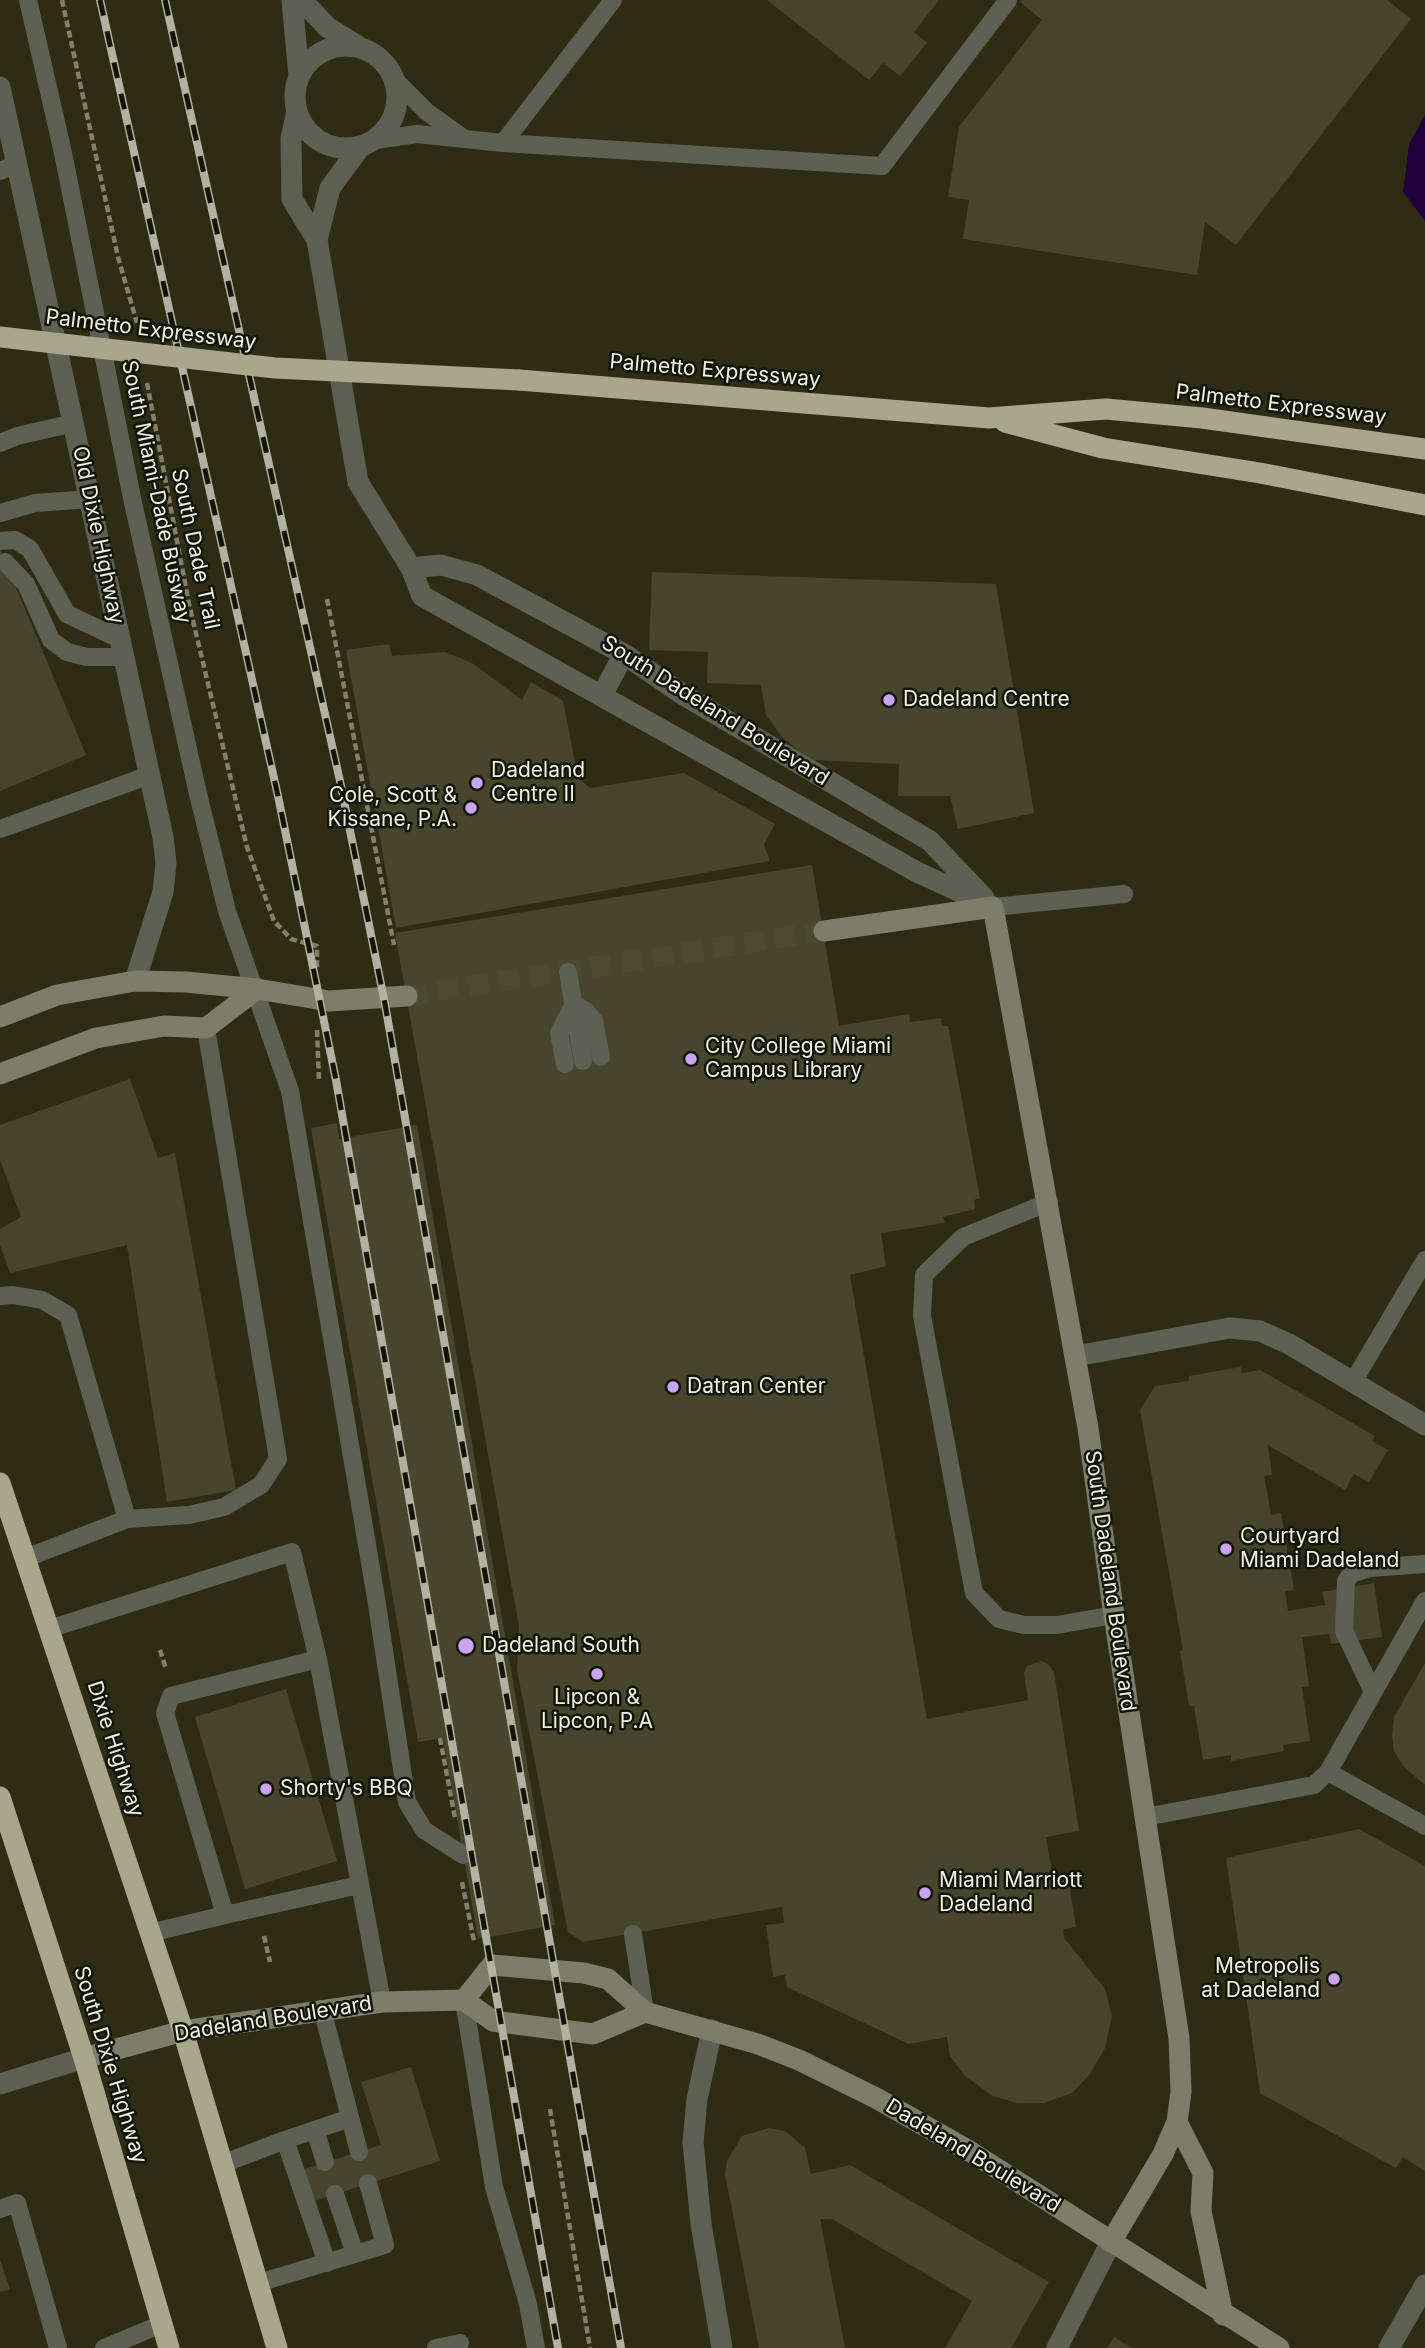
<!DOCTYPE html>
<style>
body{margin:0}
canvas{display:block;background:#2d2d14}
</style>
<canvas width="1425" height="2348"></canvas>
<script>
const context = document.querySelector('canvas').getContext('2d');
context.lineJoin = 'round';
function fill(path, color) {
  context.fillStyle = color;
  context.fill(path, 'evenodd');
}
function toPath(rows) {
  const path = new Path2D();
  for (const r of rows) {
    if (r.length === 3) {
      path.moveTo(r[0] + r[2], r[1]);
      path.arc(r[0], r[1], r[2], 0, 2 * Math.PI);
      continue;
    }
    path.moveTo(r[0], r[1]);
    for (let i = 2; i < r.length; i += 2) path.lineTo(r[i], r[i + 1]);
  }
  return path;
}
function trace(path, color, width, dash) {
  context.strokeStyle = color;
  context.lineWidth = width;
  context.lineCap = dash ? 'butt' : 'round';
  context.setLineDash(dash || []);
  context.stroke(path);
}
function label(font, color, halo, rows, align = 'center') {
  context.font = font + ' Inter,sans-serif';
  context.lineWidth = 5;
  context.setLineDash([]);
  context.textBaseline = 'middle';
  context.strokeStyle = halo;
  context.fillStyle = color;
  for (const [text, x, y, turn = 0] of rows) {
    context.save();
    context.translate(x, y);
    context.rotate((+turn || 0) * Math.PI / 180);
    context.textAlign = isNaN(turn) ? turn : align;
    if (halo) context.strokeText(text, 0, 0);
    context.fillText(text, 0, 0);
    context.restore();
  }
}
const water = toPath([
 [1425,115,1425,221,1403,192,1409,144]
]);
const building = toPath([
 [767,0,939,0,914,32,927,43,900,76,883,63,869,80],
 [1022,0,1387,0,1411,19,1236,245,1205,222,1197,275,963,239,969,200,948,197,959,127,1042,20,1020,2],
 [0,549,86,755,0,791],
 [652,572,996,584,1034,813,958,829,950,796,898,796,899,764,814,760,798,750,781,736,766,715,761,685,707,683,708,652,649,650],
 [389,644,392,656,445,652,472,663,522,700,531,682,563,701,578,778,590,788,684,773,775,824,764,845,770,861,396,928,346,650],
 [812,865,839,1026,909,1014,910,1022,941,1018,942,1026,948,1026,980,1198,974,1200,975,1209,943,1217,945,1223,881,1233,886,1266,850,1275,927,1719,1028,1700,1024,1673,1027,1666,1041,1661,1048,1664,1054,1672,1079,1831,1046,1837,1053,1879,1068,1876,1076,1927,1063,1929,1064,1938,1105,1989,1112,2016,1105,2048,1090,2074,1072,2093,1044,2103,1017,2103,993,2096,965,2076,950,2056,947,2037,909,2044,787,1987,785,1975,773,1977,766,1925,784,1923,782,1907,583,1942,568,1932,517,1670,519,1627,395,933],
 [130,1079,158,1158,175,1153,236,1490,167,1502,127,1245,10,1273,0,1245,0,1229,21,1217,0,1160,0,1125],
 [337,1123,339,1139,417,1125,555,1925,478,1939,443,1738,418,1742,311,1128],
 [1241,1367,1242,1373,1260,1370,1375,1436,1372,1441,1388,1450,1369,1482,1354,1474,1345,1490,1268,1445,1272,1475,1264,1476,1271,1515,1281,1513,1294,1590,1285,1591,1288,1611,1325,1605,1322,1592,1374,1583,1382,1637,1331,1644,1329,1634,1302,1637,1309,1686,1302,1687,1310,1741,1283,1745,1284,1751,1231,1761,1231,1755,1203,1760,1194,1706,1189,1706,1180,1651,1183,1650,1140,1410,1155,1386,1189,1381,1189,1376],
 [1425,1663,1425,1785,1404,1767,1394,1751,1392,1734,1394,1717],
 [286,1689,337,1861,245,1889,195,1717],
 [1359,1829,1425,1866,1425,2171,1403,2157,1396,2168,1260,2093,1226,1858],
 [411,2067,440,2161,314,2201,304,2169,381,2145,361,2082],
 [769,2128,785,2131,805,2148,811,2174,850,2165,1049,2282,1011,2348,945,2348,972,2301,832,2219,820,2219,845,2348,759,2348,725,2174,727,2161,742,2136],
 [0,2260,10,2289,0,2292],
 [1114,2337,1132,2348,1107,2348]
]);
const secondaryTunnel = toPath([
 [407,996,824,931]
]);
const path = toPath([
 [62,0,118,257,137,323],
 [147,383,189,604,247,847,274,921,291,939,317,946,317,969],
 [327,599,394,945],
 [317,1030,319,1080],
 [160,1650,166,1669],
 [440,1738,455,1818],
 [462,1882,474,1941],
 [264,1936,270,1962],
 [550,2109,590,2348]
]);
const lane = toPath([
 [28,0,63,153,132,498,198,794,227,911,290,1091,376,1598,407,1802,424,1830,463,1855],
 [396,81,427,112,462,137],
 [375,140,417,134,503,143,882,166,1008,0],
 [503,143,613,0],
 [0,171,17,164],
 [0,443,17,436,74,423],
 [0,513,35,503,90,499],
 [0,541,15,540,30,549,67,614,120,639],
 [5,562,26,584,51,640,67,652,87,657,124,657],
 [0,829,150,775],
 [993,907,1124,894],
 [568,972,583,1061],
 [574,1004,586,1011,594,1021,601,1057],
 [565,1064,559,1033,574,1004],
 [1049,1202,963,1237,924,1275,922,1316,974,1593,999,1619,1024,1625,1057,1625,1114,1615],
 [0,1296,13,1295,42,1300,68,1315,127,1519,26,1558],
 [1353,1382,1425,1260],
 [127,1519,189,1515,224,1507,261,1485,278,1459,206,1028],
 [49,1629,292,1552,318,1659,382,2002],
 [1373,1692,1344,1631,1346,1581,1351,1574,1370,1568,1425,1564],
 [1328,1772,1425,1826],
 [1146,1817,1314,1785,1328,1772,1425,1601],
 [225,1915,359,1885],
 [150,1933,225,1915,165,1713,171,1696,318,1659],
 [633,1934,645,2012],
 [464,2000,494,2187,528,2304,536,2348],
 [322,2009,359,2152],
 [315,2130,325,2162],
 [222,2164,285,2140],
 [335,2194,355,2254],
 [0,2209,17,2203,58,2348],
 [327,2263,285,2140,350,2118],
 [258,2283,385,2245,368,2183],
 [104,2348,162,2324],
 [436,2348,460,2343]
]);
const street = toPath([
 [292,0,299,76],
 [302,0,327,27,358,46],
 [346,97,51],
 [0,87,163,837,166,863,163,892,135,981],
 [297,111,291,139,292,199,317,240,358,482,411,568,422,596,917,872,993,907],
 [317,240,330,188,360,147],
 [411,568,441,565,477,575,624,654,682,694,930,841,984,898],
 [602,695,624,654],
 [1076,1356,1230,1328,1260,1331,1289,1344,1425,1425],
 [712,2030,697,2099,693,2142,701,2224,722,2348],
 [0,2084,84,2058],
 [1057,2348,1111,2242],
 [1389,2348,1425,2285]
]);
const secondary = toPath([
 [824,931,993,907,1088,1428,1114,1615,1179,2038,1181,2092,1177,2122,1163,2154,1111,2242],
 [0,1017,57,995,135,981,186,982,257,989,329,1001,407,996],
 [0,1074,96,1038,164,1026,206,1028,257,989],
 [464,2000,492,1965,584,1973,608,1979,645,2012,758,2044,799,2060,876,2098,971,2152,1279,2348],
 [84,2058,183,2031,382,2002,464,2000,493,2021,593,2034,645,2012],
 [1177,2122,1203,2173,1201,2211,1223,2315]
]);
const highway = toPath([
 [519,380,989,418,1106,409,1202,418,1425,449],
 [1005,422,1103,448,1260,473,1425,505],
 [0,1483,183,2031,277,2348],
 [0,1797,84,2058,169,2348]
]);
const rail = toPath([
 [100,0,278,796,336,1080,558,2348],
 [165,0,340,781,385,1004,621,2348]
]);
const highwayBridge = toPath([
 [0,337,275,368,519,380]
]);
const markers = [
 [889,700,7,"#c7a6ef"],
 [477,783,7,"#c7a6ef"],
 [471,808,7,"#c7a6ef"],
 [691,1059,7,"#c7a6ef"],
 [673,1387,7,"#c7a6ef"],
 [1226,1549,7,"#c7a6ef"],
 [466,1646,9,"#c7a6ef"],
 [597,1674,7,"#c7a6ef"],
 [266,1789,7,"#c7a6ef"],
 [925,1893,7,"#c7a6ef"],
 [1334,1979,7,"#c7a6ef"]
];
const streetNames = [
 ["Palmetto Expressway",151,330,7],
 ["Palmetto Expressway",715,371,5],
 ["Palmetto Expressway",1281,405,7],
 ["South Miami-Dade Busway",156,492,78],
 ["Old Dixie Highway",98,535,78],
 ["South Dade Trail",195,549,78],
 ["South Dadeland Boulevard",715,711,32],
 ["South Dadeland Boulevard",1110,1581,82],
 ["Dixie Highway",115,1749,72],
 ["Dadeland Boulevard",273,2019,-9],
 ["South Dixie Highway",110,2065,73],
 ["Dadeland Boulevard",973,2156,31]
];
const poiNames = [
 ["Dadeland Centre",903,700],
 ["Dadeland",491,771],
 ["Centre II",491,795],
 ["Cole, Scott &",457,796,"right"],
 ["Kissane, P.A.",457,820,"right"],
 ["City College Miami",705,1047],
 ["Campus Library",705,1071],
 ["Datran Center",687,1387],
 ["Courtyard",1240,1537],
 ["Miami Dadeland",1240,1561],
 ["Dadeland South",482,1646],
 ["Lipcon &",597,1698,"center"],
 ["Lipcon, P.A",597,1722,"center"],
 ["Shorty's BBQ",280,1789],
 ["Miami Marriott",939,1881],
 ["Dadeland",939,1905],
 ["Metropolis",1320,1967,"right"],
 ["at Dadeland",1320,1991,"right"]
];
fill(water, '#200038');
fill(building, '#46462c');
trace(secondaryTunnel, '#4a4a33', 21, [21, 10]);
trace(path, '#80806c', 4.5, [7, 3.5]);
trace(lane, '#5f6054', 18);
trace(street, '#5f6054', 21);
trace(secondary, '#7c7d6a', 21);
trace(highway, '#a7a88b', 21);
trace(rail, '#b2b2a0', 8);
trace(rail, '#14140a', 5, [16]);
trace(highwayBridge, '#a7a88b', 21);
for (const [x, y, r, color] of markers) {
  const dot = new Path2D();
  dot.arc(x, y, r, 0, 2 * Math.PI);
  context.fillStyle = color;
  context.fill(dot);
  trace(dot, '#14140a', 2.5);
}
label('21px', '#eff0e1', '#14140a', streetNames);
label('21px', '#eff0e1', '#14140a', poiNames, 'left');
</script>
